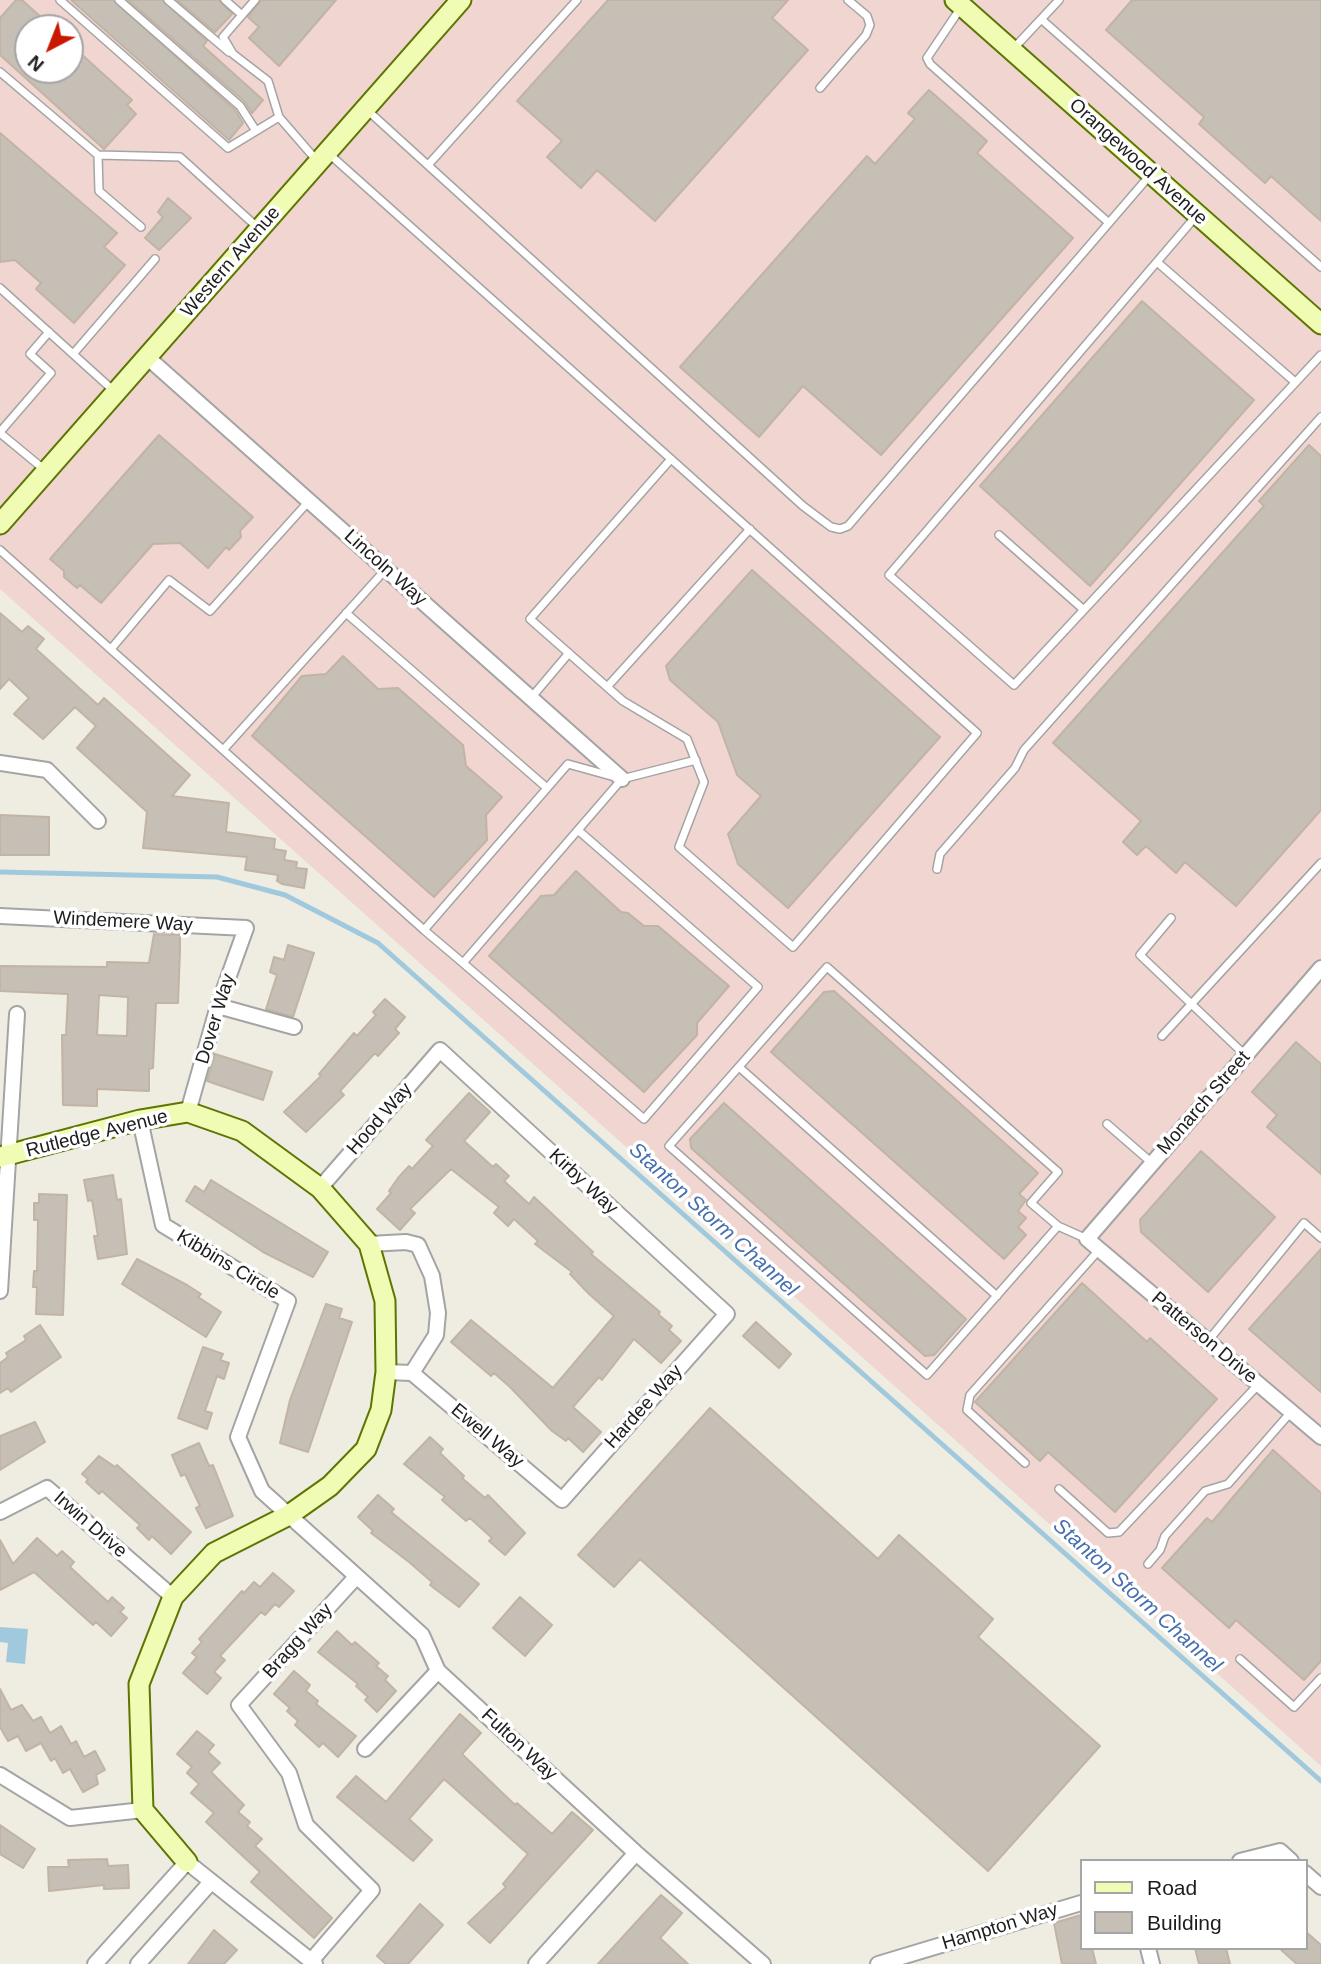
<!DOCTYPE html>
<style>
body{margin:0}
#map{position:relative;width:1321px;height:1964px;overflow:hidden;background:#efece2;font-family:Helvetica,sans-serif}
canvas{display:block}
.legend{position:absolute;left:1080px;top:1859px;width:228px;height:91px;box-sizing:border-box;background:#fff;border:2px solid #a5a5a5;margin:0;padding:9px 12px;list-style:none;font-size:21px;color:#1d1d1d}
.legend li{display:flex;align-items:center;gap:14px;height:35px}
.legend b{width:35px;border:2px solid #a5a5a5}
.north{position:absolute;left:14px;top:14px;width:70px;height:70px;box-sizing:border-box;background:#fff;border:2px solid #a5a5a5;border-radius:50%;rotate:222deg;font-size:19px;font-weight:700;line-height:28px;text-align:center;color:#1d1d1d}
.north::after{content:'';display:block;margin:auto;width:24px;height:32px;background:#ca1700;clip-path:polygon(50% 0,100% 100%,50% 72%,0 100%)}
</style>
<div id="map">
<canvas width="1321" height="1964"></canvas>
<ul class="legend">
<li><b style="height:9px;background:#f0fbb3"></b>Road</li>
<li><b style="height:19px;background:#c6bfb5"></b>Building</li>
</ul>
<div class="north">N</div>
</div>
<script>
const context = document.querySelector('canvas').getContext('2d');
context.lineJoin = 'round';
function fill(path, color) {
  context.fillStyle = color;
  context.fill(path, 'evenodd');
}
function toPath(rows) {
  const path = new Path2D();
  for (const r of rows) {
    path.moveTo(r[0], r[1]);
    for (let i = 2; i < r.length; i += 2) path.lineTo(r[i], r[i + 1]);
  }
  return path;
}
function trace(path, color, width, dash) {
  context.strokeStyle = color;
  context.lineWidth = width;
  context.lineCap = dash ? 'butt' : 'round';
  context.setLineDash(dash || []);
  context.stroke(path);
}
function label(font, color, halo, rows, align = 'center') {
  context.font = font + ' Helvetica,sans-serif';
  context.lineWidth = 7;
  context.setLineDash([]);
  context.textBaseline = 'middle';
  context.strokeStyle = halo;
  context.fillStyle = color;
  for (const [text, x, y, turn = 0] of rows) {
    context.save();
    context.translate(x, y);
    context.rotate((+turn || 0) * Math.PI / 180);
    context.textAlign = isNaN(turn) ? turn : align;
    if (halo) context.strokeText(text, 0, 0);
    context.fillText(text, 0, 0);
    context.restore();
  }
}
const commercial = toPath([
 [0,0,1321,0,1321,1766,0,589],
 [28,28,70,28,70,70,28,70]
]);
const water = toPath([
 [0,1627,28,1629,25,1664,6,1662,8,1643,0,1642]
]);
const stream = toPath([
 [0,872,217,877,285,895,378,943,1321,1781]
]);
const building = toPath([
 [16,0,22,0,53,28,28,28,28,70,70,70,70,44,132,100,127,105,136,114,104,149,0,55,0,18,16,0],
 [71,0,113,0,235,110,243,123,229,140,71,0],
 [128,0,162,0,207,41,203,46,263,100,252,113,244,101,128,0],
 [177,0,219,0,232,14,215,32,177,0],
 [261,0,336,0,279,66,249,38,259,27,248,17,261,0],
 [608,0,788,0,772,18,808,50,655,221,597,170,581,188,547,157,562,141,517,101,608,0],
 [1132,0,1321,0,1321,221,1271,176,1265,183,1199,124,1204,117,1106,30,1132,0],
 [929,90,987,141,977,153,1073,238,881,455,803,386,759,437,680,367,867,156,875,164,915,119,908,113,929,90],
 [0,133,117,233,104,247,125,265,74,323,36,289,41,283,15,260,0,262,0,133],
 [168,198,191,218,159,250,145,238,163,217,158,212,168,198],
 [1142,301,1254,400,1090,586,980,486,1142,301],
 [159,435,253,517,240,531,241,537,229,550,226,547,208,568,180,543,153,544,101,603,80,585,77,588,64,577,64,571,50,559,159,435],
 [1309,445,1321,456,1321,810,1236,906,1185,862,1176,873,1146,846,1137,855,1123,842,1141,821,1053,743,1264,506,1259,501,1309,445],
 [752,570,940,737,788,908,738,864,728,834,761,796,737,775,718,722,670,680,666,666,752,570],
 [0,613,22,632,28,626,44,639,36,649,98,705,104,698,190,775,172,796,229,803,226,832,275,839,274,849,286,851,284,860,297,862,296,868,307,869,304,888,282,884,277,881,278,875,245,870,247,857,143,848,147,812,77,748,96,726,75,707,43,739,14,714,29,698,9,679,0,689,0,613],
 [343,656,378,689,398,688,463,745,466,766,502,797,486,815,487,840,434,897,252,736,302,676,326,674,343,656],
 [0,815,49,817,49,855,0,855,0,815],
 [576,871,621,912,628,913,644,926,658,926,729,986,697,1023,697,1035,644,1092,489,956,541,896,554,895,576,871],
 [154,934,180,935,180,950,178,1003,156,1003,153,1068,149,1069,149,1091,97,1089,97,1106,63,1105,62,1035,66,1035,68,994,0,991,0,966,107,967,107,962,149,963,154,934],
 [99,995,128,997,127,1036,97,1035,99,995],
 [288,945,314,953,293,1017,266,1009,277,975,270,972,274,957,284,960,288,945],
 [834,991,1038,1173,1019,1194,1026,1200,1018,1211,1026,1218,1018,1227,1026,1235,1004,1259,771,1052,824,992,834,991],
 [385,999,405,1017,395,1029,399,1033,378,1056,375,1053,340,1091,344,1095,306,1132,284,1112,321,1076,319,1074,354,1033,357,1036,376,1015,373,1012,385,999],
 [1296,1042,1321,1064,1321,1174,1267,1127,1277,1115,1252,1092,1296,1042],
 [215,1054,272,1072,263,1100,207,1081,215,1054],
 [469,1093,490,1112,464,1141,493,1167,496,1164,509,1176,504,1181,529,1204,534,1197,593,1252,591,1254,660,1312,658,1314,672,1326,669,1330,681,1341,661,1363,634,1339,602,1380,599,1377,573,1407,601,1432,583,1452,568,1438,566,1441,552,1431,510,1387,494,1373,491,1376,451,1342,471,1320,553,1388,614,1316,589,1294,570,1274,572,1272,535,1244,538,1241,514,1219,508,1226,494,1213,499,1207,451,1169,410,1209,415,1213,400,1230,377,1209,391,1193,389,1191,398,1178,409,1166,412,1169,433,1146,426,1140,469,1093],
 [724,1103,966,1319,934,1355,925,1356,691,1148,690,1139,724,1103],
 [1201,1151,1275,1217,1208,1292,1141,1232,1140,1220,1201,1151],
 [113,1175,117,1200,121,1199,127,1254,98,1259,94,1236,98,1236,92,1200,88,1201,84,1180,113,1175],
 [211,1180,328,1252,313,1277,263,1252,186,1201,195,1186,204,1192,211,1180],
 [39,1194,67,1195,63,1315,36,1314,37,1287,33,1287,34,1271,37,1271,38,1220,34,1220,34,1203,39,1203,39,1194],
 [1321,1249,1321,1392,1249,1329,1321,1249],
 [137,1259,187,1285,201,1294,198,1297,221,1312,206,1337,122,1284,137,1259],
 [1082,1283,1147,1342,1150,1338,1217,1399,1115,1512,1048,1452,1040,1461,975,1402,1082,1283],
 [326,1304,342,1309,339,1318,352,1322,308,1452,280,1443,290,1400,326,1304],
 [756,1322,791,1354,779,1368,743,1336,756,1322],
 [40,1325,61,1357,11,1392,8,1388,0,1393,0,1363,8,1357,6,1353,26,1340,24,1336,40,1325],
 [203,1347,223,1354,220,1360,229,1363,224,1379,217,1376,205,1411,212,1413,207,1429,178,1418,203,1347],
 [710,1408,878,1559,899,1535,993,1619,978,1637,1100,1746,988,1871,640,1559,614,1587,578,1555,710,1408],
 [35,1422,45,1442,0,1470,0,1436,35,1422],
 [430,1437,443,1449,440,1453,464,1476,462,1478,485,1498,488,1495,525,1533,505,1555,489,1541,492,1538,470,1518,466,1521,442,1500,445,1497,404,1464,430,1437],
 [199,1443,209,1466,213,1465,233,1516,206,1528,196,1508,200,1506,185,1474,181,1476,172,1455,199,1443],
 [1273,1450,1321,1493,1321,1661,1304,1680,1236,1620,1229,1628,1162,1568,1207,1518,1212,1522,1273,1450],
 [99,1456,115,1467,117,1465,191,1532,171,1554,152,1536,149,1540,137,1528,140,1525,102,1491,99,1494,86,1482,88,1479,82,1474,99,1456],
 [378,1495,394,1509,391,1512,479,1584,459,1607,430,1585,432,1582,409,1562,371,1533,373,1531,358,1517,378,1495],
 [37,1538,57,1556,62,1551,74,1562,70,1567,108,1602,112,1597,124,1608,120,1612,127,1618,111,1636,96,1622,93,1625,34,1572,0,1590,0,1540,13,1564,37,1538],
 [273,1573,294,1591,279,1607,275,1604,265,1615,261,1612,220,1656,225,1660,214,1672,221,1678,207,1694,183,1673,197,1657,192,1653,202,1642,199,1639,242,1591,244,1593,254,1582,260,1587,273,1573],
 [520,1597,552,1625,525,1656,493,1628,520,1597],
 [337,1631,352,1645,355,1642,379,1663,376,1666,388,1676,385,1680,396,1691,377,1712,365,1700,368,1697,356,1686,358,1684,318,1652,337,1631],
 [294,1671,310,1685,306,1691,318,1701,316,1704,356,1736,338,1757,323,1743,319,1747,295,1725,298,1721,287,1711,290,1708,274,1694,294,1671],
 [0,1689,11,1710,22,1705,33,1721,41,1717,50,1733,61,1726,71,1744,76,1741,84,1757,95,1751,105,1770,96,1775,98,1784,83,1792,70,1769,63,1773,55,1758,51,1761,41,1743,26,1751,18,1736,8,1741,0,1727,0,1689],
 [460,1714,481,1733,462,1754,515,1805,517,1803,552,1834,572,1812,593,1830,490,1943,468,1923,506,1887,503,1884,528,1854,444,1779,409,1819,432,1840,413,1861,337,1797,356,1776,386,1802,460,1714],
 [197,1731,214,1745,208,1752,220,1763,211,1772,244,1805,238,1812,250,1822,247,1826,262,1839,255,1846,332,1918,314,1938,251,1882,260,1872,206,1822,214,1813,191,1793,199,1784,187,1773,192,1767,177,1754,197,1731],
 [0,1825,35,1849,23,1868,0,1854,0,1825],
 [107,1859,108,1866,128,1865,129,1888,104,1889,104,1885,49,1891,48,1867,69,1867,68,1860,107,1859],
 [661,1895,682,1913,660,1938,688,1964,598,1964,661,1895],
 [420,1904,443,1925,408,1964,386,1964,377,1956,420,1904],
 [1081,1915,1081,1948,1092,1948,1096,1964,1062,1964,1054,1923,1081,1915],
 [214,1930,237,1950,224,1964,188,1964,214,1930],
 [1305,1931,1321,1945,1321,1964,1297,1964,1279,1948,1305,1948,1305,1931],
 [1195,1948,1226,1948,1230,1964,1199,1964,1195,1948]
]);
const lane = toPath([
 [60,0,228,148,279,117],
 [119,0,240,106,256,131],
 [168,0,229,52],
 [225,0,242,15],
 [255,0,223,37,233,54,268,81,279,117,318,162],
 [962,6,927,58,930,64,1109,223],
 [1041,19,1321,267],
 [1014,48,1059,0],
 [0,72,98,155,180,157,257,227],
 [820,88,866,35,870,25,867,16,848,0],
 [366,109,803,506,831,527,840,529,848,526,1151,174],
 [328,153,671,459,977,733,793,947,679,847,704,782,687,739,623,701,530,619,671,459],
 [98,155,99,191,141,227],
 [428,165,577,0],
 [1197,215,889,575,1014,685,1321,355],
 [1157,262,1295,382],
 [0,288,115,392],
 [74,353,155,259],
 [0,432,51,373,30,354,49,332],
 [0,433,46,471],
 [999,535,1084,610],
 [0,550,424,930,568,764,622,779,696,760],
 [346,613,547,788],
 [111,649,169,580,210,611,309,501],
 [607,687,750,529],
 [531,698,569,653],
 [224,749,386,569],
 [579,831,758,987,644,1119,463,963,622,779],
 [937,869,940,854,1015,768,1024,750,1321,417],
 [1171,918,1140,955,1245,1055],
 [424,930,463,963],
 [1162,1036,1321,863],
 [739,1067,997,1296],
 [1107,1124,1152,1163],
 [1058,1226,927,1375,669,1146,827,967,1058,1172,1031,1203,1058,1226,1087,1239],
 [1208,1341,1304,1223,1321,1238],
 [1025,1463,967,1410,970,1395,1099,1250],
 [1059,1489,1108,1533,1119,1532,1258,1385],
 [1148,1564,1160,1550,1165,1536,1205,1491,1228,1484,1291,1412],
 [1240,1659,1294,1707,1321,1678]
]);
const street = toPath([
 [147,357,622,779],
 [0,763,47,770,98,821],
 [0,916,246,928,218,1006,188,1112],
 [1321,968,1087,1239,1321,1437],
 [218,1006,294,1027],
 [140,1120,163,1225,288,1301,238,1437,262,1491,422,1635,438,1671,636,1853,763,1964],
 [320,1188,440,1050,727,1314,562,1500,412,1373,386,1372],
 [369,1244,406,1242,418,1245,432,1276,438,1313,436,1335,412,1373],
 [0,1291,17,1014],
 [0,1512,47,1488,173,1597],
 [365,1749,438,1671],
 [0,1775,70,1818,143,1810],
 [1240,1861,1280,1851,1291,1861],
 [1305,1873,1321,1887],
 [1148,1948,1152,1964],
 [311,1961,372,1890,306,1825,289,1773,239,1705,356,1577],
 [95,1964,187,1862,315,1964],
 [138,1964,211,1882],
 [536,1964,636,1853],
 [878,1964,1081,1903]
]);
const secondary = toPath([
 [955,0,1321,324],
 [0,524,461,0],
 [0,1157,140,1120,188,1112,242,1131,320,1188,369,1244,385,1301,386,1372,381,1410,366,1449,330,1486,289,1515,214,1553,173,1597,139,1684,143,1810,187,1862]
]);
const streetNames = [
 ["Orangewood Avenue",1138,162,42],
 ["Western Avenue",231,262,-49],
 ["Lincoln Way",385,568,42],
 ["Windemere Way",123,922,3],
 ["Dover Way",216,1019,-73],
 ["Monarch Street",1204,1103,-49],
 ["Hood Way",380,1119,-49],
 ["Rutledge Avenue",97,1134,-14],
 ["Kirby Way",583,1182,43],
 ["Kibbins Circle",228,1265,31],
 ["Patterson Drive",1204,1338,40],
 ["Hardee Way",644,1407,-48],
 ["Ewell Way",487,1436,40],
 ["Irwin Drive",90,1525,41],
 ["Bragg Way",298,1641,-48],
 ["Fulton Way",519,1745,43],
 ["Hampton Way",1000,1927,-17]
];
const waterNames = [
 ["Stanton Storm Channel",713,1220,42],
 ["Stanton Storm Channel",1137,1596,42]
];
fill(commercial, '#f0d5d0');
fill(water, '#a1c9de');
trace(stream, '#a1c9de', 5);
fill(building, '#c6bfb5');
trace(building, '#c1b4a4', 2);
trace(lane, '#a4a4a4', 10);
trace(street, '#a4a4a4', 18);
trace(secondary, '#5c7601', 23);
trace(lane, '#fff', 7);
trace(street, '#fff', 14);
trace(secondary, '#f0fbb3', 19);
label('19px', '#1d1d1d', '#fff', streetNames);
label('italic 21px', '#476faf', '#fff', waterNames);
</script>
